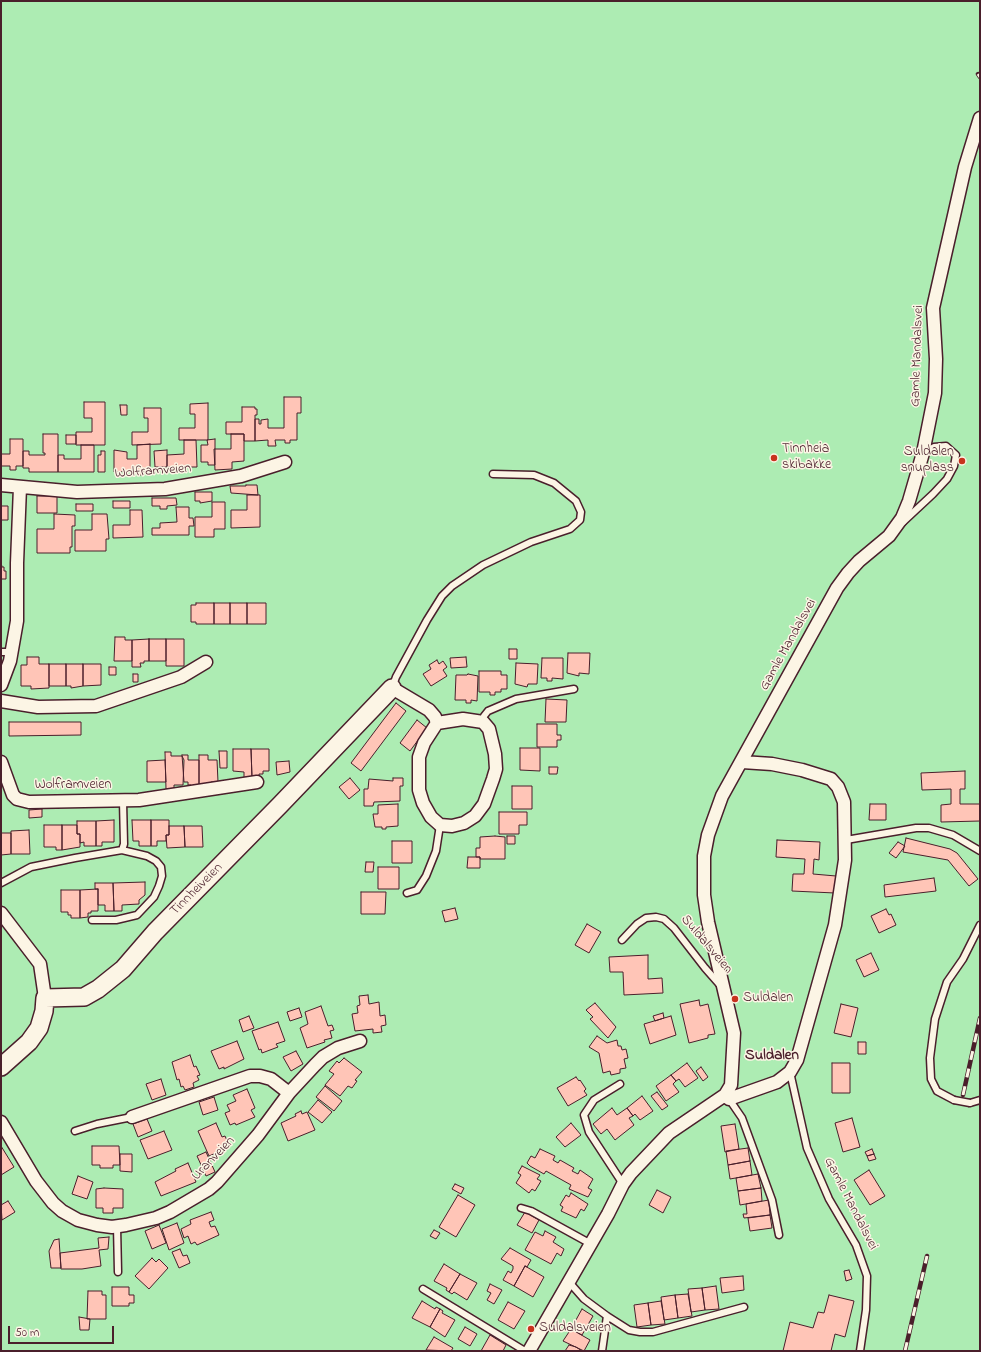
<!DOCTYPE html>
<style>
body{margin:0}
#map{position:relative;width:981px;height:1352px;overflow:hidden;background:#fcf5e5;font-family:"Indie Flower",sans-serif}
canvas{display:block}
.frame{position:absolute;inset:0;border:2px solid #4a1f2b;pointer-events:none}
.scale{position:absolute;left:8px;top:1326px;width:106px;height:18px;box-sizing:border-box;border:2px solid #4a1f2b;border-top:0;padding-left:5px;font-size:12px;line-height:14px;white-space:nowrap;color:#4a1f2b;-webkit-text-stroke:3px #fcf5e5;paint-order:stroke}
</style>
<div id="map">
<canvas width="981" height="1352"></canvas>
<div class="frame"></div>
<div class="scale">50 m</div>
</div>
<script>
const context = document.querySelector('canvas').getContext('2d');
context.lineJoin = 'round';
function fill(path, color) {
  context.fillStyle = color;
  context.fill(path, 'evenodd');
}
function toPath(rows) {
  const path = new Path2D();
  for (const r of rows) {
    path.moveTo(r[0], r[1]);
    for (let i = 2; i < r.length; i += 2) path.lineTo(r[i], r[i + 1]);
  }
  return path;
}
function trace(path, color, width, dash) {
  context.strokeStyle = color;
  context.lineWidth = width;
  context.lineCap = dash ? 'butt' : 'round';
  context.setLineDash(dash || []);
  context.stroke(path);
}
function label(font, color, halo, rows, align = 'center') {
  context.font = font + ' "Indie Flower",sans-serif';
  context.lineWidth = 3;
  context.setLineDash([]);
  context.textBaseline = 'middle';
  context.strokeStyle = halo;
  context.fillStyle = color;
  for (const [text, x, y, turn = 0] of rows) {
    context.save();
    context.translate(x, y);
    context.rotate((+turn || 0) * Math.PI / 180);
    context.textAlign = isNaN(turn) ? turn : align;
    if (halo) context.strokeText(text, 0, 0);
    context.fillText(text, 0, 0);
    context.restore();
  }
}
const green = toPath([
 [1,1,980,1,980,1351,1,1351]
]);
const building = toPath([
 [284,397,301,397,301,413,297,413,297,440,290,440,290,443,285,443,285,440,275,440,276,446,268,446,268,440,255,441,255,419,259,419,259,424,261,424,261,420,268,419,268,428,284,428,284,397],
 [84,402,105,402,105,445,76,445,76,432,92,432,92,418,84,418,84,402],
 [208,403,208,440,179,440,179,428,195,428,195,414,190,414,190,404,208,403],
 [120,405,127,405,127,415,121,415,120,405],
 [242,407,255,407,255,409,257,409,257,415,255,415,255,441,244,441,244,434,226,434,226,422,242,422,242,407],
 [144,408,161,408,161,444,132,445,132,432,148,432,148,418,144,418,144,408],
 [43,434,58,434,58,472,29,472,29,468,23,468,23,451,29,451,29,455,45,455,45,453,43,453,43,434],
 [231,434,244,434,244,461,232,462,232,469,215,470,214,449,231,449,231,434],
 [66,435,76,435,76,444,66,444,66,435],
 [10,439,23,439,23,466,16,466,16,470,10,470,10,466,1,466,1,454,10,454,10,439],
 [215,439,215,465,208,465,208,462,201,462,201,445,208,445,207,440,215,439],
 [184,440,196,440,197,467,167,467,167,455,184,454,184,440],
 [150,444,150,471,143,471,143,475,137,475,137,471,114,472,114,450,127,452,127,459,137,459,137,445,150,444],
 [81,445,94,445,94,472,58,472,58,455,64,455,64,459,81,459,81,445],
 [167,450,167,467,155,467,154,451,167,450],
 [101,451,105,451,105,472,98,472,98,455,101,455,101,451],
 [246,485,257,485,258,495,231,493,230,486,246,486,246,485],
 [195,492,212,492,212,501,200,503,200,501,195,501,195,492],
 [247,495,260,495,260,527,231,528,231,510,247,510,247,495],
 [37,496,57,496,57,513,37,513,37,496],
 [152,498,176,498,177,505,167,506,167,509,160,509,160,506,152,506,152,498],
 [113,501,130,501,130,508,113,508,113,501],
 [212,502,225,502,225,529,214,529,214,537,195,537,195,517,212,517,212,502],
 [76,504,93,504,93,511,76,511,76,504],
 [1,506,8,506,8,520,1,520,1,506],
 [176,507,189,507,189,518,193,518,194,526,189,526,189,535,152,535,152,528,160,528,160,523,177,522,176,507],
 [130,510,142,510,143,537,113,538,113,525,130,525,130,510],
 [54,514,75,515,75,526,72,526,72,547,70,547,70,553,37,553,37,529,54,529,54,514],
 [92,514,107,514,109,539,106,539,106,551,75,551,75,530,92,530,92,514],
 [1,562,2,567,4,567,4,571,6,571,6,579,1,579,1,562],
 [196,603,214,603,214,624,196,624,196,622,191,622,191,605,196,605,196,603],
 [214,603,230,603,230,624,214,624,214,603],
 [230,603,247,603,247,624,230,624,230,603],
 [247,603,266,603,266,624,247,624,247,603],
 [115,637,125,637,125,640,132,640,132,661,114,661,115,637],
 [149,639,149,661,144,661,144,663,140,663,141,667,132,667,132,640,149,639],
 [149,639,166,639,166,661,149,661,149,639],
 [166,639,184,639,184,666,166,666,166,639],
 [509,649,517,649,517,659,509,659,509,649],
 [568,653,590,653,589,674,579,673,579,676,567,673,568,653],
 [27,657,39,657,39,664,49,664,49,688,31,689,31,686,21,686,21,665,27,665,27,657],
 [466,657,467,667,451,668,450,658,466,657],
 [542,658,563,658,563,679,552,678,552,681,547,681,547,678,541,678,542,658],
 [437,660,439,664,443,661,447,667,443,670,447,676,431,686,423,674,431,669,429,665,437,660],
 [516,663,538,664,537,684,528,684,527,687,515,684,516,663],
 [49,664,66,664,66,686,49,686,49,664],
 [66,664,83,664,83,686,71,688,71,686,66,686,66,664],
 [83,664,101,664,101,685,83,686,83,664],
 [109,667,116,667,116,675,109,675,109,667],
 [479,671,501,671,501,675,507,675,507,689,501,689,501,692,495,692,495,695,490,695,490,692,479,692,479,671],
 [133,674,138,674,138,682,133,682,133,674],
 [468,674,478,676,477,701,471,700,471,703,466,703,466,700,455,700,456,675,467,675,468,674],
 [546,699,567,700,566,722,545,722,546,699],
 [396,703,406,711,361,771,351,763,396,703],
 [417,720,427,728,410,751,400,743,417,720],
 [9,722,81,722,81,735,9,736,9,722],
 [537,724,557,724,557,735,561,735,561,740,557,740,557,747,537,747,537,724],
 [520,748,540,748,540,771,520,770,520,748],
 [233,749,251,749,252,778,244,778,244,772,233,771,233,749],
 [251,749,269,749,269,771,263,771,263,774,259,774,259,780,252,778,251,749],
 [219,751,227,751,227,768,220,768,219,751],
 [165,752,171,752,171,756,182,756,184,760,183,785,174,785,174,789,166,789,165,752],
 [182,755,188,755,188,760,199,760,199,788,192,789,191,785,188,785,188,782,184,782,182,755],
 [199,755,208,755,208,760,217,760,218,782,211,782,211,785,199,788,199,755],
 [165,760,166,782,147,782,147,761,165,760],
 [289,761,290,772,277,775,276,762,289,761],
 [549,767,558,767,557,774,549,774,549,767],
 [965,771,965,789,960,789,960,804,980,804,980,821,941,822,941,805,951,804,951,789,922,790,921,773,965,771],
 [350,778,360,790,349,799,339,787,350,778],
 [393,778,403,778,403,786,400,786,400,801,374,802,373,806,364,806,364,789,368,789,369,779,393,781,393,778],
 [512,786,532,786,532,809,512,809,512,786],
 [398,804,398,826,386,827,386,829,382,829,382,827,375,827,373,814,378,814,378,805,398,804],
 [870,804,886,804,886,820,869,820,870,804],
 [42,809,42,817,29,818,29,810,42,809],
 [499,812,527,812,527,825,519,825,519,834,499,834,499,812],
 [114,820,114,842,102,842,102,846,96,846,96,821,114,820],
 [132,820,151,820,151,846,139,846,139,841,133,841,132,820],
 [151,820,169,820,169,835,166,835,166,841,157,841,157,846,151,846,151,820],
 [77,821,96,821,96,846,84,846,84,842,80,843,80,834,77,834,77,821],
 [44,825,62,825,62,850,56,850,56,847,44,847,44,825],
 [62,825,77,825,77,834,80,834,80,847,62,850,62,825],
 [169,826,184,826,185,847,167,848,166,835,169,835,169,826],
 [184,826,202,826,203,847,185,847,184,826],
 [29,830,30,854,11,854,11,831,29,830],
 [1,833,11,833,11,854,1,855,1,833],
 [495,836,505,837,505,859,480,859,480,857,476,857,476,848,480,848,480,837,495,836],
 [507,836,515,836,515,844,507,844,507,836],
 [906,838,950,849,957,853,978,879,969,886,948,860,903,852,906,838],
 [777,840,820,842,819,860,814,859,813,874,836,876,835,893,792,891,793,874,804,874,805,859,776,857,777,840],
 [392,841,412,841,412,863,392,863,392,841],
 [898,842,905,846,896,858,889,853,898,842],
 [468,857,480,857,480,868,467,868,468,857],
 [366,862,374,862,373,872,365,872,366,862],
 [378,867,399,867,399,889,378,889,378,867],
 [934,878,936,891,885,897,884,885,934,878],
 [145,882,145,895,139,900,139,904,122,905,122,911,114,911,113,883,145,882],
 [95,883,113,883,114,911,105,911,105,905,98,905,98,889,95,889,95,883],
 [98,889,98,911,91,911,91,913,88,913,88,917,80,918,80,890,98,889],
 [61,890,80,890,80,918,71,918,71,915,68,915,68,912,61,912,61,890],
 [361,892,386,892,385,914,361,914,361,892],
 [455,908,458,919,445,922,442,911,455,908],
 [886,909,889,915,891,914,896,925,879,933,871,916,886,909],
 [587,924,601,932,589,953,575,945,587,924],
 [871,953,879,970,864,977,856,960,871,953],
 [648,955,648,979,662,978,663,993,624,995,623,972,610,972,609,957,648,955],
 [368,995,369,1004,379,1002,380,1016,385,1015,386,1025,381,1026,382,1032,373,1033,373,1029,355,1031,352,1014,358,1013,357,1006,360,1005,359,996,368,995],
 [699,1000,700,1006,708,1004,715,1034,708,1035,708,1038,689,1043,680,1004,699,1000],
 [595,1003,616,1027,608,1038,590,1019,593,1017,586,1010,595,1003],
 [841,1004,858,1008,851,1037,834,1033,841,1004],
 [321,1006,328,1026,332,1025,334,1030,330,1031,332,1038,324,1040,325,1042,307,1048,300,1028,308,1024,305,1012,321,1006],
 [299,1008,302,1017,290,1021,287,1012,299,1008],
 [663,1013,664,1018,655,1021,653,1016,663,1013],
 [249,1016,254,1028,243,1032,239,1020,249,1016],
 [671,1016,676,1035,650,1044,644,1024,671,1016],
 [278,1022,285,1041,276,1044,278,1047,262,1053,261,1049,259,1050,252,1031,278,1022],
 [597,1036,607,1043,617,1040,618,1046,621,1046,622,1050,626,1049,628,1058,624,1059,626,1068,620,1069,620,1073,611,1075,610,1071,603,1073,599,1053,589,1047,597,1036],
 [237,1041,244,1059,224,1069,224,1067,219,1069,211,1051,237,1041],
 [858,1042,866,1042,866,1054,858,1054,858,1042],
 [296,1051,303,1064,291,1071,283,1057,296,1051],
 [190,1055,194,1067,196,1066,200,1075,197,1076,199,1080,193,1083,194,1087,185,1090,183,1086,181,1087,179,1079,177,1080,172,1062,190,1055],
 [344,1058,362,1072,355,1080,357,1081,352,1088,348,1086,340,1096,325,1085,334,1074,329,1071,337,1061,339,1063,344,1058],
 [687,1063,698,1078,685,1087,679,1079,676,1081,671,1075,687,1063],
 [832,1063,850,1063,850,1093,832,1093,832,1063],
 [701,1067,708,1077,703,1081,696,1071,701,1067],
 [671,1075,676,1081,673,1084,679,1092,666,1101,656,1086,671,1075],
 [576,1077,579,1081,580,1080,586,1089,584,1091,587,1095,568,1106,557,1088,576,1077],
 [161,1079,166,1095,152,1100,146,1084,161,1079],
 [325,1086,342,1101,334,1111,316,1097,325,1086],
 [247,1089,255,1108,251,1110,255,1117,236,1125,235,1123,230,1125,225,1113,230,1111,227,1105,236,1101,233,1095,247,1089],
 [657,1092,668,1106,662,1110,651,1096,657,1092],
 [642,1096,653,1111,640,1120,635,1114,633,1116,627,1108,642,1096],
 [214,1097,218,1110,203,1115,199,1102,214,1097],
 [318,1100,332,1112,322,1123,308,1112,318,1100],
 [612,1108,617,1115,627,1108,633,1116,629,1118,634,1125,615,1140,607,1129,601,1134,593,1124,612,1108],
 [301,1111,302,1114,307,1112,315,1130,288,1141,281,1123,296,1116,295,1114,301,1111],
 [852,1118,860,1147,843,1152,835,1123,852,1118],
 [147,1119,152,1131,138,1137,133,1124,147,1119],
 [216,1123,222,1137,225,1136,228,1143,225,1144,227,1148,209,1156,198,1131,216,1123],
 [571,1123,581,1135,565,1147,556,1137,571,1123],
 [735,1124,739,1149,725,1152,721,1126,735,1124],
 [164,1131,172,1150,148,1159,140,1140,164,1131],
 [1,1146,14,1167,1,1175,1,1146],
 [92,1146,119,1146,120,1165,113,1165,113,1168,100,1168,100,1165,92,1165,92,1146],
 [748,1148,750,1161,728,1165,726,1151,748,1148],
 [540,1149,555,1156,553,1160,558,1163,560,1160,574,1168,572,1171,578,1174,580,1170,593,1179,588,1188,592,1190,588,1197,569,1189,571,1185,546,1171,544,1174,530,1166,527,1163,531,1156,535,1158,540,1149],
 [872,1149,874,1154,867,1156,865,1152,872,1149],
 [206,1152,211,1163,202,1167,197,1156,206,1152],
 [120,1154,132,1154,132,1172,120,1171,120,1154],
 [874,1154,876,1159,869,1161,867,1156,874,1154],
 [750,1161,752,1175,730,1179,728,1165,750,1161],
 [188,1163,196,1182,161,1196,155,1182,176,1171,175,1169,188,1163],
 [211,1163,215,1172,206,1176,202,1167,211,1163],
 [522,1166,540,1175,537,1179,541,1181,535,1191,532,1189,529,1193,516,1183,521,1175,518,1173,522,1166],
 [869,1170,885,1196,870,1205,854,1180,869,1170],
 [758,1174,761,1188,738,1191,736,1178,758,1174],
 [78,1176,93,1182,87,1199,72,1194,78,1176],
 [455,1184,464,1188,461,1194,452,1189,455,1184],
 [104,1188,123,1189,123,1208,113,1208,113,1213,103,1213,103,1208,96,1208,96,1189,104,1188],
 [761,1188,762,1201,740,1205,738,1191,761,1188],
 [657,1190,671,1197,663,1213,649,1205,657,1190],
 [571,1193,588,1204,584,1211,581,1209,576,1218,561,1211,563,1207,560,1205,566,1195,569,1197,571,1193],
 [458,1195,475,1205,456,1237,439,1227,458,1195],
 [769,1200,770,1215,744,1218,743,1214,747,1214,746,1204,769,1200],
 [8,1201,15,1212,2,1220,1,1205,8,1201],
 [211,1212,214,1220,209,1222,211,1227,215,1226,219,1235,197,1245,195,1242,191,1244,188,1236,184,1238,181,1229,191,1224,190,1220,211,1212],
 [525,1212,539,1220,532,1233,517,1225,525,1212],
 [770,1215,772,1228,750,1231,748,1218,770,1215],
 [177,1223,184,1243,169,1250,162,1229,177,1223],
 [159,1225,166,1243,152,1249,145,1231,159,1225],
 [434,1230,440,1233,436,1239,430,1236,434,1230],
 [545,1231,556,1237,553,1242,564,1249,561,1256,557,1253,551,1264,525,1250,535,1232,543,1236,545,1231],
 [109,1237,108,1249,99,1250,101,1266,82,1269,61,1269,60,1253,99,1248,98,1238,109,1237],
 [59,1239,61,1268,51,1268,49,1251,54,1240,59,1239],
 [510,1248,531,1260,527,1267,525,1266,514,1286,503,1280,508,1271,511,1273,513,1269,513,1266,501,1259,510,1248],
 [180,1249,183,1256,187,1255,190,1263,179,1268,172,1252,180,1249],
 [152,1258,156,1262,159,1259,168,1268,149,1289,135,1276,152,1258],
 [444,1264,460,1274,449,1292,446,1290,447,1288,434,1281,444,1264],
 [525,1266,544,1277,533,1297,514,1286,525,1266],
 [849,1270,852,1279,846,1281,844,1271,849,1270],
 [460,1274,477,1283,467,1300,454,1292,452,1294,449,1292,460,1274],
 [743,1276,744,1290,722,1293,720,1278,743,1276],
 [490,1284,502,1290,494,1304,487,1300,491,1293,487,1291,490,1284],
 [716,1286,719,1309,705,1310,702,1288,716,1286],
 [112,1287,129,1287,129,1295,134,1295,134,1303,129,1303,129,1306,112,1306,112,1287],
 [702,1288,705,1310,691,1312,688,1289,702,1288],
 [88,1291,102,1291,102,1295,106,1295,106,1319,87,1319,88,1291],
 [688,1294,692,1316,678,1318,675,1295,688,1294],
 [675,1295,678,1318,664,1320,661,1297,675,1295],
 [829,1295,854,1301,845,1337,835,1334,831,1351,783,1351,790,1322,813,1328,818,1312,824,1313,829,1295],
 [422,1301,435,1309,436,1307,440,1309,430,1327,412,1318,422,1301],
 [661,1301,665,1324,651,1325,648,1303,661,1301],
 [508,1302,525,1311,514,1329,498,1320,508,1302],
 [648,1303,651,1325,637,1327,634,1305,648,1303],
 [440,1309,443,1311,442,1313,455,1320,445,1337,430,1327,440,1309],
 [582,1309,593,1316,582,1335,571,1329,582,1309],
 [79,1317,90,1319,89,1330,80,1330,79,1317],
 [465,1327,477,1334,470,1346,458,1339,465,1327],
 [571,1329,590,1340,584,1351,563,1341,571,1329],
 [490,1335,506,1345,503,1351,481,1351,490,1335],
 [434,1337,453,1348,451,1351,426,1350,434,1337],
 [569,1345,576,1347,582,1351,565,1351,569,1345]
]);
const lane = toPath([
 [903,522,933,494,947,479,954,466,956,455,946,446,934,447,924,453],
 [1,652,12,652],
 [392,688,396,677,427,620,442,596,452,586,483,565,531,542,570,529,580,520,581,512,576,501,554,483,534,475,493,474],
 [483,722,484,716,488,711,516,699,574,689],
 [846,840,916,828,929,828,953,835,980,851],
 [1,883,31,867,75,858,122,850,124,844,123,801],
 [407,893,417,890,426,876,436,851,440,825],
 [92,920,116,920,137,915,154,897,159,886,162,876,161,867,156,861,147,856,122,850],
 [622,940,637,924,646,918,656,917,664,919,674,928,705,968,720,985],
 [790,1072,807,1148,829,1199,856,1245,867,1276,866,1310,860,1351],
 [620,1084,594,1100,584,1115,589,1132,623,1184],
 [729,1099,742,1118,772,1200,779,1235],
 [954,1100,937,1091,931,1079,930,1058,935,1019,947,982,963,959,980,925],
 [970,1103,980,1100],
 [75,1131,97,1124,132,1117],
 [521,1208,531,1211,591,1244],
 [117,1226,118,1272],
 [569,1282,584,1299,607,1316,629,1330,640,1332,653,1332,744,1307],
 [423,1289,525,1351],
 [602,1351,607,1316]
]);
const street = toPath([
 [1,485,77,492,165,489,241,476,285,462],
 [1,685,10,661,17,621,17,563,20,487],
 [392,688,429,710,435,717,437,723],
 [1,701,38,707,96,706,181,677,206,662],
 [463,719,483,722,489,729,495,754,496,769,493,779,484,804,475,816,464,823,452,826,440,825,431,817,423,803,419,790,419,757,424,743,437,723,463,719],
 [1,762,13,795,17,799,29,802,139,800,257,782],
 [1,913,40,964,45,998],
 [725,1095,729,1099,777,1082,790,1072,797,1060,835,925,845,860,844,802,838,787,831,779,802,770,772,764,742,762],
 [132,1117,250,1076,260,1076,271,1079,289,1093],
 [1,1122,36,1181,53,1203,62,1211,78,1220,97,1225,112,1227,126,1225,156,1218,170,1212,209,1189,217,1182,258,1135,289,1093,315,1065,323,1057,338,1048,360,1041],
 [529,1351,608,1214,623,1184,631,1173,669,1133,725,1095,731,1085,734,1033,708,922,704,895,704,856,708,835,722,796,837,588,848,573,859,561,889,536,902,518,909,501,923,453,935,393,936,359,933,308,965,167,980,118]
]);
const secondary = toPath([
 [1,1067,29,1042,39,1028,44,1011,45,998,84,997,98,989,123,969,155,932,280,805,392,688]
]);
const rail = toPath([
 [978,74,980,77],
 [963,1095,980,1018],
 [905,1351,927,1256]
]);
const laneBridge = toPath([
 [954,1100,970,1103]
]);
const markers = [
 [774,458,4,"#c8321e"],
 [962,461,4,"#c8321e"],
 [735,999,4,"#c8321e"],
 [531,1329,4,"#c8321e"]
];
const streetNames = [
 ["Gamle Mandalsvei",918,356,-88],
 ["Wolframveien",153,472,-4],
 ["Gamle Mandalsvei",789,645,-61],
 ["Wolframveien",73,786],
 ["Tinnheiveien",197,890,-45],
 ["Suldalsveien",706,945,50],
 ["Uranveien",214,1159,-46],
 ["Gamle Mandalsvei",850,1204,63]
];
const poiNames = [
 ["Tinnheia",782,450],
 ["skibakke",782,466],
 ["Suldalen",954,453,"right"],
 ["snuplass",954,469,"right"],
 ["Suldalen",743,999],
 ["Suldalsveien",539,1329]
];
const neighbourhoodNames = [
 ["Suldalen",772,1057]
];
fill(green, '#adecb3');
fill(building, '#ffc5b7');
trace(building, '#4a1f2b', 1);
trace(lane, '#4a1f2b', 9);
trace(street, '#4a1f2b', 15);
trace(secondary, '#4a1f2b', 20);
trace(lane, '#fcf5e5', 6);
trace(street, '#fcf5e5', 12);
trace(secondary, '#fcf5e5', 17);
trace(rail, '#4a1f2b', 4.5);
trace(rail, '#fcf5e5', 3, [9]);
trace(laneBridge, '#4a1f2b', 9, []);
trace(laneBridge, '#fcf5e5', 6);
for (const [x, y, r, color] of markers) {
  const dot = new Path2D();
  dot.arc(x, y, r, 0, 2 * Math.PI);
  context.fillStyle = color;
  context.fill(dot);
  trace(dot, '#fcf5e5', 1.5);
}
label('14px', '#4a1f2b', '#fcf5e5', streetNames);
label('14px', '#4a1f2b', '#fcf5e5', poiNames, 'left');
label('bold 15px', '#4a1f2b', '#fcf5e5', neighbourhoodNames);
</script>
